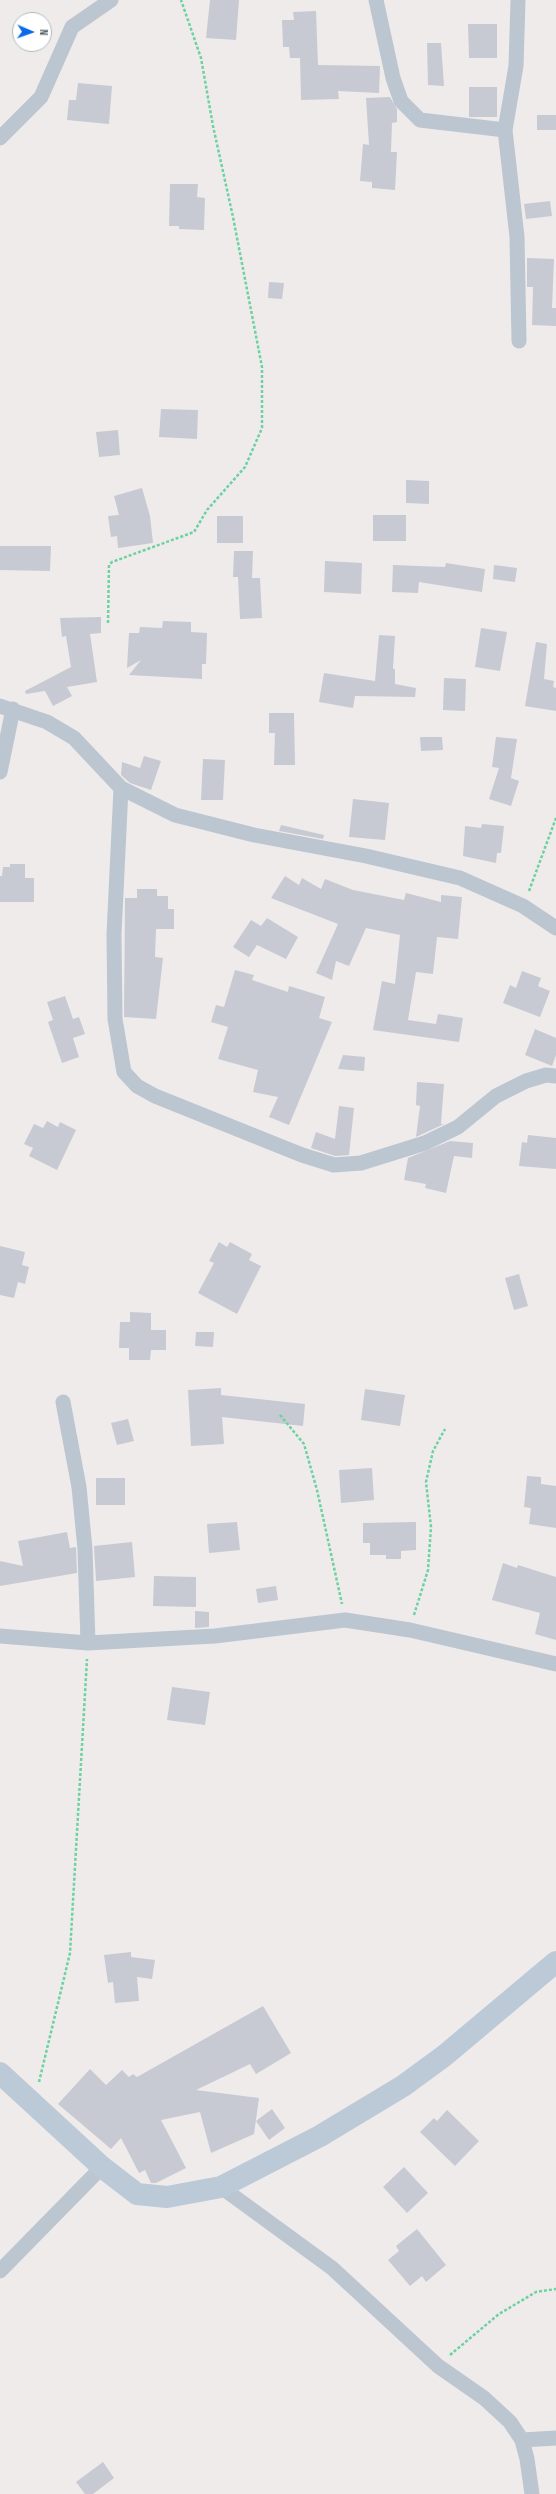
<!DOCTYPE html>
<style>
body{margin:0}
#map{position:relative;width:556px;height:2494px;overflow:hidden;background:#efebeb;font-family:"Sofia Sans Condensed",sans-serif}
canvas{display:block}
.north{position:absolute;left:12px;top:12px;width:40px;height:40px;box-sizing:border-box;background:#fff;border:1px solid #b4b9bd;border-radius:50%;rotate:92deg;font-size:11px;font-weight:700;line-height:16px;text-align:center;color:#434f5a}
.north::after{content:'';display:block;margin:auto;width:14px;height:18px;background:#0b6ae9;clip-path:polygon(50% 0,100% 100%,50% 72%,0 100%)}
</style>
<div id="map">
<canvas width="556" height="2494"></canvas>
<div class="north">N</div>
</div>
<script>
const context = document.querySelector('canvas').getContext('2d');
context.lineJoin = 'round';
function fill(path, color) {
  context.fillStyle = color;
  context.fill(path, 'evenodd');
}
function toPath(rows) {
  const path = new Path2D();
  for (const r of rows) {
    path.moveTo(r[0], r[1]);
    for (let i = 2; i < r.length; i += 2) path.lineTo(r[i], r[i + 1]);
  }
  return path;
}
function trace(path, color, width, dash) {
  context.strokeStyle = color;
  context.lineWidth = width;
  context.lineCap = dash ? 'butt' : 'round';
  context.setLineDash(dash || []);
  context.stroke(path);
}
const building = toPath([
 [210,0,239,0,236,40,206,38],
 [316,11,318,65,380,66,379,93,338,91,339,99,301,100,300,58,290,58,289,47,283,47,282,20,294,20,293,12],
 [468,24,497,24,497,58,469,58],
 [427,43,441,43,444,86,428,85],
 [78,83,112,86,109,124,67,120,69,100,76,100],
 [469,87,497,87,497,117,469,117],
 [390,97,397,109,397,122,392,123,391,152,397,152,395,190,372,188,372,182,360,181,363,144,369,145,366,98],
 [537,115,556,115,556,130,537,130],
 [170,184,198,184,197,197,205,198,204,230,179,229,179,226,169,226],
 [550,201,552,216,526,219,524,204],
 [527,258,554,259,552,308,556,308,556,326,532,325,533,287,527,287],
 [269,282,284,283,282,299,268,298],
 [161,409,198,410,197,439,159,437],
 [118,430,120,455,99,457,96,432],
 [406,480,429,481,429,504,406,503],
 [142,488,150,516,153,543,118,548,117,536,111,537,108,516,119,515,114,496],
 [373,515,406,515,406,541,373,541],
 [217,516,243,516,243,543,217,543],
 [0,546,51,546,50,571,0,570],
 [234,551,253,551,252,578,260,578,262,618,240,619,238,577,233,577],
 [325,561,362,563,361,594,324,592],
 [446,563,485,569,482,592,419,582,418,593,392,592,393,565,445,567],
 [494,565,517,568,515,582,493,579],
 [101,617,101,633,90,634,97,682,67,687,72,696,53,706,45,691,26,694,25,691,71,667,66,636,62,637,60,618],
 [163,621,191,622,191,632,207,633,206,664,202,664,202,679,129,675,141,660,127,668,129,633,139,633,140,627,162,628],
 [481,628,507,632,500,671,475,667],
 [379,635,395,636,393,669,395,669,395,684,416,688,415,697,355,696,353,708,319,702,324,673,375,681],
 [536,642,547,644,544,679,554,681,553,687,556,688,556,711,525,706],
 [444,678,466,679,465,711,443,710],
 [269,713,294,713,295,765,274,765,275,733,269,733],
 [420,737,442,737,443,750,421,751],
 [496,737,517,739,511,778,519,781,511,806,489,799,499,768,492,767],
 [144,756,161,761,151,790,130,783,121,775,122,762,140,768],
 [203,759,225,760,223,800,201,800],
 [353,799,389,803,385,840,349,837],
 [482,824,504,826,501,853,497,853,496,863,463,856,465,826,481,828],
 [281,825,324,835,323,839,279,831],
 [10,864,25,864,25,878,34,878,34,902,0,902,0,876,2,876,3,867,10,867],
 [285,876,299,885,302,878,321,889,325,879,353,890,404,900,406,893,441,902,441,895,462,897,458,939,437,937,433,974,416,972,408,1020,436,1024,438,1014,463,1018,459,1042,373,1030,382,981,395,984,400,935,366,928,349,966,336,961,332,980,316,973,338,924,271,898],
 [137,889,157,889,157,896,168,896,168,909,174,909,174,929,156,929,155,957,163,958,156,1019,124,1017,125,898,137,898],
 [267,918,298,937,286,959,257,945,249,957,233,947,251,920,261,926],
 [235,970,254,975,252,980,288,992,289,986,325,997,319,1018,332,1022,289,1125,269,1117,278,1097,253,1092,258,1070,218,1059,228,1027,211,1022,216,1005,224,1007],
 [522,971,541,978,538,986,550,991,540,1017,503,1003,510,985,516,988],
 [65,996,73,1019,79,1017,85,1034,73,1038,79,1057,62,1063,48,1022,53,1020,47,1002],
 [535,1029,556,1038,556,1055,552,1066,525,1055],
 [343,1055,365,1057,364,1071,338,1069],
 [417,1082,444,1084,441,1124,444,1124,416,1137,420,1106,416,1105],
 [339,1106,354,1108,349,1155,335,1156,311,1148,316,1132,335,1139],
 [47,1121,58,1127,60,1122,76,1130,57,1170,29,1156,33,1148,24,1144,34,1124,43,1128],
 [528,1135,556,1138,556,1169,519,1166,522,1142,527,1143],
 [450,1141,473,1143,472,1158,454,1156,446,1193,425,1188,426,1184,404,1180,408,1158],
 [219,1242,227,1247,230,1242,252,1254,249,1260,261,1266,237,1314,198,1293,214,1263,209,1261],
 [0,1246,25,1252,22,1265,29,1267,25,1284,18,1282,14,1298,0,1295],
 [519,1274,528,1306,514,1310,505,1278],
 [130,1312,151,1313,151,1330,166,1330,166,1350,151,1350,150,1360,129,1360,129,1348,119,1348,120,1322,130,1322],
 [196,1332,214,1332,213,1347,195,1346],
 [221,1388,221,1395,305,1404,303,1426,222,1417,224,1444,191,1446,188,1390],
 [365,1389,405,1395,400,1426,361,1420],
 [128,1419,134,1441,117,1445,111,1423],
 [372,1468,374,1500,341,1503,339,1470],
 [527,1476,541,1477,541,1484,556,1486,556,1528,529,1524,531,1508,524,1507],
 [96,1478,125,1478,125,1505,96,1505],
 [237,1522,240,1550,209,1553,207,1524],
 [416,1522,416,1550,401,1551,401,1559,386,1559,386,1555,370,1555,370,1543,363,1543,363,1523],
 [67,1532,70,1548,76,1547,77,1573,0,1586,0,1561,23,1566,18,1541],
 [132,1542,135,1577,96,1581,94,1546],
 [503,1563,517,1568,518,1565,556,1577,556,1640,535,1634,540,1613,492,1600],
 [154,1576,196,1577,196,1607,153,1606],
 [276,1586,278,1600,258,1603,256,1589],
 [195,1611,209,1612,209,1627,195,1628],
 [172,1687,210,1692,205,1725,167,1720],
 [131,1952,131,1957,155,1960,152,1979,137,1977,139,2001,115,2003,113,1982,108,1983,104,1955],
 [263,2006,291,2053,256,2074,250,2064,196,2090,259,2098,254,2134,211,2153,200,2112,161,2120,186,2168,156,2183,151,2183,145,2170,139,2173,121,2138,111,2149,58,2104,90,2069,106,2085,122,2070,129,2077,133,2074,137,2077],
 [272,2109,285,2128,269,2140,256,2121],
 [447,2110,479,2141,455,2166,420,2132,434,2118,437,2121],
 [404,2167,428,2193,407,2213,383,2187],
 [417,2229,446,2265,426,2282,422,2276,410,2286,388,2260,399,2251,396,2246],
 [103,2462,114,2478,93,2494,85,2494,76,2482]
]);
const path = toPath([
 [108,623,109,565,112,562,194,532,207,510,245,467,262,428,262,367,233,217,213,126,201,58,181,0],
 [529,891,556,818],
 [280,1415,304,1444,317,1490,342,1604],
 [414,1615,428,1570,431,1527,426,1482,433,1451,445,1429],
 [39,2082,70,1953,87,1659],
 [450,2355,499,2314,536,2292,556,2289]
]);
const street = toPath([
 [376,0,393,78,401,101,420,120,505,130],
 [518,0,516,66,505,130,517,237,519,341],
 [0,138,41,97,72,27,111,0],
 [0,706,47,722,74,738,121,788,175,815,254,835,366,856,460,878,523,906,556,928],
 [0,772,13,709],
 [121,788,114,934,115,1019,124,1072,137,1086,155,1096,302,1155,334,1165,361,1163,425,1143,458,1127,496,1096,526,1081,546,1075,556,1076],
 [63,1402,79,1487,85,1549,88,1643],
 [0,1636,88,1643,215,1636,345,1620,410,1630,556,1664],
 [221,2187,332,2268,438,2366,484,2398,510,2422,522,2440,527,2459,532,2494],
 [0,2271,102,2167],
 [522,2440,556,2438]
]);
const secondary = toPath([
 [0,2073,102,2167,137,2194,167,2197,221,2187,320,2136,403,2086,444,2056,556,1962]
]);
fill(building, '#c7cad2');
trace(path, '#6bd2a0', 2.5, [3, 2]);
trace(street, '#bbc6d0', 15);
trace(secondary, '#bcc9d7', 22);
</script>
